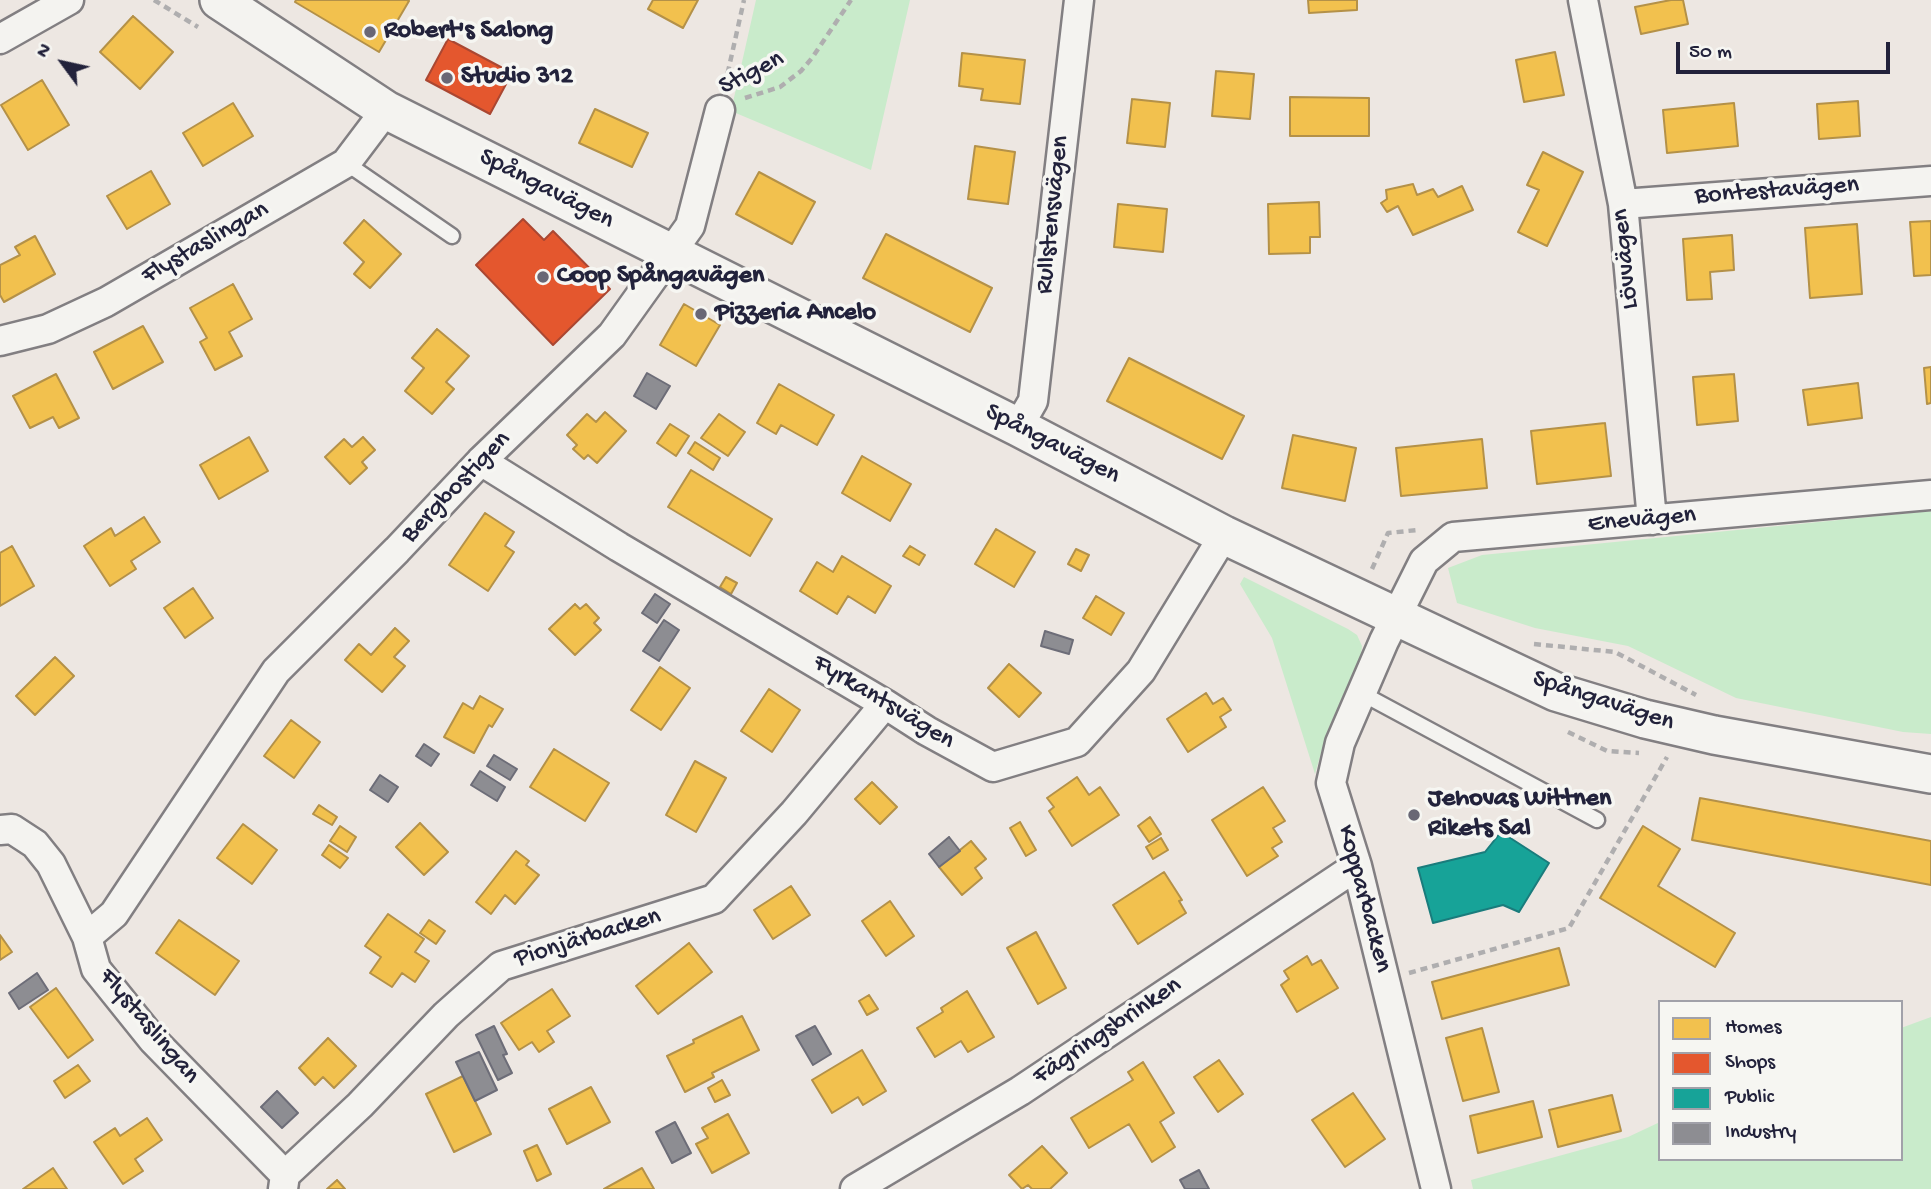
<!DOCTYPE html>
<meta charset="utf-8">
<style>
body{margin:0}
#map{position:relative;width:1931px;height:1189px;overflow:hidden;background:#ede7e2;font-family:"Gochi Hand",sans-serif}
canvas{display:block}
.legend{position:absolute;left:1658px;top:1000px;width:245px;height:161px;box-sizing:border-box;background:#f6f6f2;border:2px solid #a1a1a9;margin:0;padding:9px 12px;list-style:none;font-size:21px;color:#22223b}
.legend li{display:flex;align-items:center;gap:14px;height:35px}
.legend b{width:35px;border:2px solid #a1a1a9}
.north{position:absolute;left:28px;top:28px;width:70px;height:70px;-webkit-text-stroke:5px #f6f6f2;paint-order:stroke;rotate:303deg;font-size:19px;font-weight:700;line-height:28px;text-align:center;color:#22223b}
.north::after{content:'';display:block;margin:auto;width:24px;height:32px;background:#22223b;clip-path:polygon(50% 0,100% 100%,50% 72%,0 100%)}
.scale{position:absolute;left:1676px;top:42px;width:214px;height:32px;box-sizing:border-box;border:4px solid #22223b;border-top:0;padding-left:9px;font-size:21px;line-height:24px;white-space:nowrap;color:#22223b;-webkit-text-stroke:5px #f6f6f2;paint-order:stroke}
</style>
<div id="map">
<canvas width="1931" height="1189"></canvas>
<ul class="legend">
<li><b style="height:19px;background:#f2c14e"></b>Homes</li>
<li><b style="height:19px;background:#e4572e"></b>Shops</li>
<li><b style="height:19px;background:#17a398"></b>Public</li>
<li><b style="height:19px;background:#8d8d92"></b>Industry</li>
</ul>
<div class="north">N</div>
<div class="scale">50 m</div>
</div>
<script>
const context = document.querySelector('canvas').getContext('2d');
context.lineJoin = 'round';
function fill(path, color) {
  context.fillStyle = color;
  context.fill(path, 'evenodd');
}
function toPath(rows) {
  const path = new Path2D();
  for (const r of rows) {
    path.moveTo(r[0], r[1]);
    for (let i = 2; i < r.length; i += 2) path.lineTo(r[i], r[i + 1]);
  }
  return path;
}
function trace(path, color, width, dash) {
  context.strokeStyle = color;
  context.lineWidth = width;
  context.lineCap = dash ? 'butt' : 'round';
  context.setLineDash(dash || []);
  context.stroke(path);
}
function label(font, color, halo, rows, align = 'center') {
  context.font = font + ' "Gochi Hand",sans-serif';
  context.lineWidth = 7;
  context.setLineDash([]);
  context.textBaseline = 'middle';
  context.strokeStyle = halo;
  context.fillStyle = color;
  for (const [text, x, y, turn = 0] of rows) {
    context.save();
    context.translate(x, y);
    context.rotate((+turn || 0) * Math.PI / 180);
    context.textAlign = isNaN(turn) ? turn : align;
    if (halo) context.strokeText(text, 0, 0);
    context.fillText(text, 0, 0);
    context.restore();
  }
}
const green = toPath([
 [756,0,910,0,871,170,731,111],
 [1931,511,1931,734,1903,732,1736,698,1628,646,1535,628,1457,603,1448,568,1482,555],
 [1244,577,1348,629,1357,635,1362,646,1361,655,1327,732,1315,774,1272,638,1240,584],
 [1931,1017,1931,1189,1473,1189,1471,1180,1628,1137,1660,1122,1660,1159,1901,1159,1901,1028]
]);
const homes = toPath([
 [296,0,407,0,409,1,379,52,295,2,296,0],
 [653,0,698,0,683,28,648,9,653,0],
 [1308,0,1357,0,1357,10,1309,13,1308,0],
 [1671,0,1683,0,1688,24,1641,34,1635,7,1671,0],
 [133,16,173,52,140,89,100,52,133,16],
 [1555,52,1564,95,1524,102,1516,60,1555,52],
 [962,53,1025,60,1020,104,981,100,983,89,959,86,962,53],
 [1216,71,1254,74,1250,119,1212,116,1216,71],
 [42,80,69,125,28,150,1,105,42,80],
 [1290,97,1369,98,1369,136,1290,136,1290,97],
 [1132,99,1170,103,1165,147,1127,143,1132,99],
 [1858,101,1860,136,1819,139,1817,104,1858,101],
 [233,103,253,136,203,166,183,133,233,103],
 [1734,103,1738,146,1667,153,1663,110,1734,103],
 [595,109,648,133,632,167,579,143,595,109],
 [975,146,1015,152,1008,204,968,199,975,146],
 [1543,152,1583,172,1547,246,1518,232,1539,190,1527,185,1543,152],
 [151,171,170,204,127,229,107,196,151,171],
 [759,172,815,202,792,244,736,214,759,172],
 [1413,184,1417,195,1433,189,1438,197,1462,186,1473,210,1413,235,1398,206,1387,212,1381,203,1387,199,1386,190,1413,184],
 [1319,202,1320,237,1310,237,1310,253,1269,254,1268,204,1319,202],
 [1118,204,1167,209,1163,252,1114,247,1118,204],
 [364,220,401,254,370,288,354,274,364,262,344,243,364,220],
 [1931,221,1931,275,1914,276,1910,222,1931,221],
 [1857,224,1862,294,1810,298,1805,228,1857,224],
 [886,234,992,288,970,332,863,278,886,234],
 [1732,235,1734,270,1710,272,1712,299,1687,300,1683,239,1732,235],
 [35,236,55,274,4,302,0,295,0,265,20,255,15,247,35,236],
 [233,284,252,319,229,332,242,356,215,370,200,342,207,338,190,308,233,284],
 [684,304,720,325,696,366,660,345,684,304],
 [143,326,163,362,113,389,94,352,143,326],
 [437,329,469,356,446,382,454,389,432,414,405,391,424,368,412,358,437,329],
 [1129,358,1244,416,1222,459,1107,401,1129,358],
 [1931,367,1931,403,1927,404,1924,368,1931,367],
 [56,374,79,418,59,428,53,417,30,428,13,396,56,374],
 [1734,374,1738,421,1697,425,1693,377,1734,374],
 [1858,383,1862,418,1808,425,1803,390,1858,383],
 [779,384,834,415,817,445,781,425,776,434,757,423,779,384],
 [605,412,626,431,597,463,588,455,584,459,573,449,577,445,567,435,587,414,596,422,605,412],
 [719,414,745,432,728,456,701,438,719,414],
 [1605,423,1611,476,1537,484,1531,431,1605,423],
 [670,424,689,436,676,456,657,443,670,424],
 [1293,435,1356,448,1345,501,1282,488,1293,435],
 [249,437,268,471,219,499,200,465,249,437],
 [363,437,375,450,362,462,367,468,350,484,325,457,344,439,352,447,363,437],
 [1482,439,1487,488,1401,496,1396,448,1482,439],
 [695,442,720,458,713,470,688,453,695,442],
 [862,456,911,484,890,521,842,493,862,456],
 [691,470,772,519,750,556,668,507,691,470],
 [485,513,514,532,505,546,514,552,488,591,449,565,485,513],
 [144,517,160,542,131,561,136,569,110,586,84,546,111,528,115,536,144,517],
 [996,529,1035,552,1014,587,975,564,996,529],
 [12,546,34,586,0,606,0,553,12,546],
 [910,546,925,555,919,565,903,556,910,546],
 [1076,549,1089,555,1081,571,1068,564,1076,549],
 [842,556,891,586,875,613,848,596,837,614,800,591,817,562,833,572,842,556],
 [726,577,737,583,731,594,720,587,726,577],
 [193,588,213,618,185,638,164,608,193,588],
 [1096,596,1124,613,1111,635,1083,618,1096,596],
 [575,604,580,609,586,604,599,618,594,623,601,630,575,655,549,629,575,604],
 [395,628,409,641,394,657,405,666,382,692,345,660,359,644,371,655,395,628],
 [55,657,74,676,35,715,16,696,55,657],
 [1009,664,1041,693,1019,717,988,688,1009,664],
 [660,667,690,688,661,730,631,710,660,667],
 [769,689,800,710,772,752,741,731,769,689],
 [1206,693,1213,704,1223,698,1231,710,1220,717,1226,727,1188,752,1167,719,1206,693],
 [480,696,503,709,492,727,489,725,474,753,444,737,463,703,473,709,480,696],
 [291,720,320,742,294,778,264,756,291,720],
 [554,749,609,783,585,821,530,787,554,749],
 [695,761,726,778,696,832,666,815,695,761],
 [1077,777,1089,795,1100,787,1119,815,1072,846,1049,811,1054,807,1047,798,1077,777],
 [872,782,897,807,880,824,855,799,872,782],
 [1263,787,1285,821,1273,828,1282,842,1272,848,1278,856,1247,876,1212,820,1263,787],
 [1700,798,1931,841,1931,885,1692,840,1700,798],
 [319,805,337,817,332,825,313,814,319,805],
 [1150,817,1161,834,1149,842,1138,826,1150,817],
 [1020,822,1036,850,1026,856,1010,828,1020,822],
 [420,823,448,852,424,875,396,847,420,823],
 [243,824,277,850,252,884,217,858,243,824],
 [340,826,356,837,347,852,330,841,340,826],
 [1643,826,1680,849,1658,886,1735,933,1715,967,1600,898,1643,826],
 [1161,838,1168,850,1153,859,1146,847,1161,838],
 [971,841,986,859,975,868,982,878,962,895,939,867,971,841],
 [329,845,348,858,340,868,322,855,329,845],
 [516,851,529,861,526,865,539,875,515,904,505,895,491,914,476,902,516,851],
 [1164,872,1182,900,1179,901,1186,913,1138,944,1113,905,1164,872],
 [791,886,810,915,773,939,754,910,791,886],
 [890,901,914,936,886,956,862,921,890,901],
 [388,914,424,939,415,952,429,961,415,982,402,973,392,987,370,973,381,957,365,946,388,914],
 [179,920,239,961,215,995,156,953,179,920],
 [429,920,445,931,436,944,420,933,429,920],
 [1036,932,1066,988,1038,1004,1007,948,1036,932],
 [0,935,12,952,0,960,0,935],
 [689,943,712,972,658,1014,636,986,689,943],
 [1559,948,1569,985,1442,1019,1432,982,1559,948],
 [1307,956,1312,965,1321,960,1338,988,1297,1012,1281,985,1289,979,1284,971,1307,956],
 [56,988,93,1040,68,1058,30,1007,56,988],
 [552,989,570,1016,547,1031,554,1042,539,1052,532,1042,519,1050,501,1023,552,989],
 [967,991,994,1037,968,1052,961,1041,935,1057,917,1028,943,1012,941,1008,967,991],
 [869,995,878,1009,867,1015,859,1001,869,995],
 [742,1016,759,1050,712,1073,714,1077,685,1092,667,1056,694,1043,693,1040,742,1016],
 [1482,1028,1499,1092,1463,1101,1446,1038,1482,1028],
 [328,1038,356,1066,334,1088,323,1077,315,1085,299,1068,328,1038],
 [862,1050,886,1091,863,1105,858,1097,832,1113,812,1080,862,1050],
 [1219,1060,1243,1094,1218,1112,1194,1077,1219,1060],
 [1143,1062,1174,1113,1160,1122,1175,1147,1152,1162,1129,1124,1089,1148,1071,1118,1133,1080,1128,1072,1143,1062],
 [78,1065,90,1081,65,1098,54,1081,78,1065],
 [463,1076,491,1134,454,1152,426,1094,463,1076],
 [722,1080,730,1095,715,1102,708,1088,722,1080],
 [591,1087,610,1122,567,1144,549,1109,591,1087],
 [1353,1093,1385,1139,1345,1167,1312,1120,1353,1093],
 [1612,1095,1621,1131,1558,1147,1549,1110,1612,1095],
 [1533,1101,1542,1137,1478,1153,1470,1116,1533,1101],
 [728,1114,749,1153,712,1173,696,1144,708,1138,702,1128,728,1114],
 [147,1118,162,1140,135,1159,143,1171,123,1184,94,1142,115,1128,120,1136,147,1118],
 [537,1145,551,1174,537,1181,524,1151,537,1145],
 [1042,1146,1067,1173,1050,1189,1032,1189,1028,1185,1022,1189,1009,1175,1042,1146],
 [53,1168,67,1189,23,1189,53,1168],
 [642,1168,654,1189,604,1189,642,1168],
 [337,1180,345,1189,327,1189,337,1180]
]);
const shops = toPath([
 [448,39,512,73,490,114,426,80,448,39],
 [523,219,544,240,553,231,610,289,553,345,476,265,523,219]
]);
const public = toPath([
 [1501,832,1549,863,1519,912,1503,905,1433,923,1418,868,1485,852,1501,832]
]);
const industry = toPath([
 [647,373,670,386,656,409,634,396,647,373],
 [655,594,670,604,657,623,642,613,655,594],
 [664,620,679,630,659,661,643,651,664,620],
 [1045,631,1073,640,1069,654,1041,646,1045,631],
 [424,744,439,754,431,766,416,756,424,744],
 [494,755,517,769,510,780,487,766,494,755],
 [480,771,505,787,497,801,471,785,480,771],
 [380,775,398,787,388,802,370,790,380,775],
 [949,837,960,851,939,867,929,854,949,837],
 [37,973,48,990,19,1009,9,993,37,973],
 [494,1026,507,1054,503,1055,512,1073,498,1080,476,1035,494,1026],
 [815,1026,831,1054,813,1065,796,1036,815,1026],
 [479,1052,497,1090,475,1101,456,1062,479,1052],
 [277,1091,298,1113,282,1128,261,1107,277,1091],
 [675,1122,691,1153,672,1163,656,1132,675,1122],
 [1199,1170,1209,1189,1185,1189,1180,1180,1199,1170]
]);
const path = toPath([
 [154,0,198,27],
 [725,85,744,0],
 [745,98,780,87,801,71,812,58,851,0],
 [1372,569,1388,533,1417,530],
 [1534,644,1615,652,1696,695],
 [1568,732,1607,751,1639,753],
 [1409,973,1569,928,1667,757]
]);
const service = toPath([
 [346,163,452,236],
 [1361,693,1597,820]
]);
const minor = toPath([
 [1583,0,1623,204,1652,520],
 [0,39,69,0],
 [1623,204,1931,181],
 [0,341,48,329,106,302,346,163,386,110],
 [1018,427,1033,401,1079,0],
 [481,461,619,547,885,704,927,731,993,767,1077,742,1141,671,1224,535],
 [0,830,12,829,35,844,51,864,87,937,96,969,153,1040,285,1175,283,1189],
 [87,937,114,914,276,671,397,550,481,461,612,335,690,226,720,110],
 [285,1175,360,1105,446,1015,501,966,714,899,794,813,885,704],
 [855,1189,1020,1091,1357,866],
 [1436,1189,1357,866,1331,783,1340,743,1384,641,1424,561,1453,537,1931,495]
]);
const tertiary = toPath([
 [219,0,386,110,1018,427,1224,535,1556,692,1645,719,1714,735,1931,774]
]);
const markers = [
 [370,32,7,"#696775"],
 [447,78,7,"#696775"],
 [543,277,7,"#696775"],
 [701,314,7,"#696775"],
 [1414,815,7,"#696775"]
];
const poiNames = [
 ["Robert's Salong",384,32],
 ["Studio 312",461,78],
 ["Coop Spångavägen",557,277],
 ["Pizzeria Ancelo",715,314],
 ["Jehovas Wittnen",1428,800],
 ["Rikets Sal",1428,830]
];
const streetNames = [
 ["Stigen",752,74,-27],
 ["Spångavägen",546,190,27],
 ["Bontestavägen",1777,192,-4],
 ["Rullstensvägen",1054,215,-84],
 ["Flystaslingan",206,244,-30],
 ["Lövvägen",1627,259,-96],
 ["Spångavägen",1052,445,27],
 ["Bergbostigen",457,488,-46],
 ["Enevägen",1642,521,-5],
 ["Spångavägen",1603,702,18],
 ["Fyrkantsvägen",883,703,31],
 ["Kopparbacken",1363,899,75],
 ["Pionjärbacken",588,939,-17],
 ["Flystaslingan",148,1027,50],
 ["Fägringsbrinken",1108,1032,-34]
];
fill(green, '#c9ebcb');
fill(homes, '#f2c14e');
trace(homes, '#b49148', 2);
fill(shops, '#e4572e');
trace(shops, '#aa4732', 2);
fill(public, '#17a398');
trace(public, '#1a7c7c', 2);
fill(industry, '#8d8d92');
trace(industry, '#6d6d78', 2);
trace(service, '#827f82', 19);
trace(minor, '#827f82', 33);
trace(tertiary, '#827f82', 42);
trace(path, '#afaeaf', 4.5, [7, 5]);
trace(service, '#f4f3f0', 14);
trace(minor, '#f4f3f0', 28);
trace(tertiary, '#f4f3f0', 37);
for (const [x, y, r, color] of markers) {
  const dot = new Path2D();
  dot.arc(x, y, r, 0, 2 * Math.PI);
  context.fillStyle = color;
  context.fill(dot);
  trace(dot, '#f6f6f2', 2.5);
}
label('bold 26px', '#22223b', '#f6f6f2', poiNames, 'left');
label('26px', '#22223b', '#f6f6f2', streetNames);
</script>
